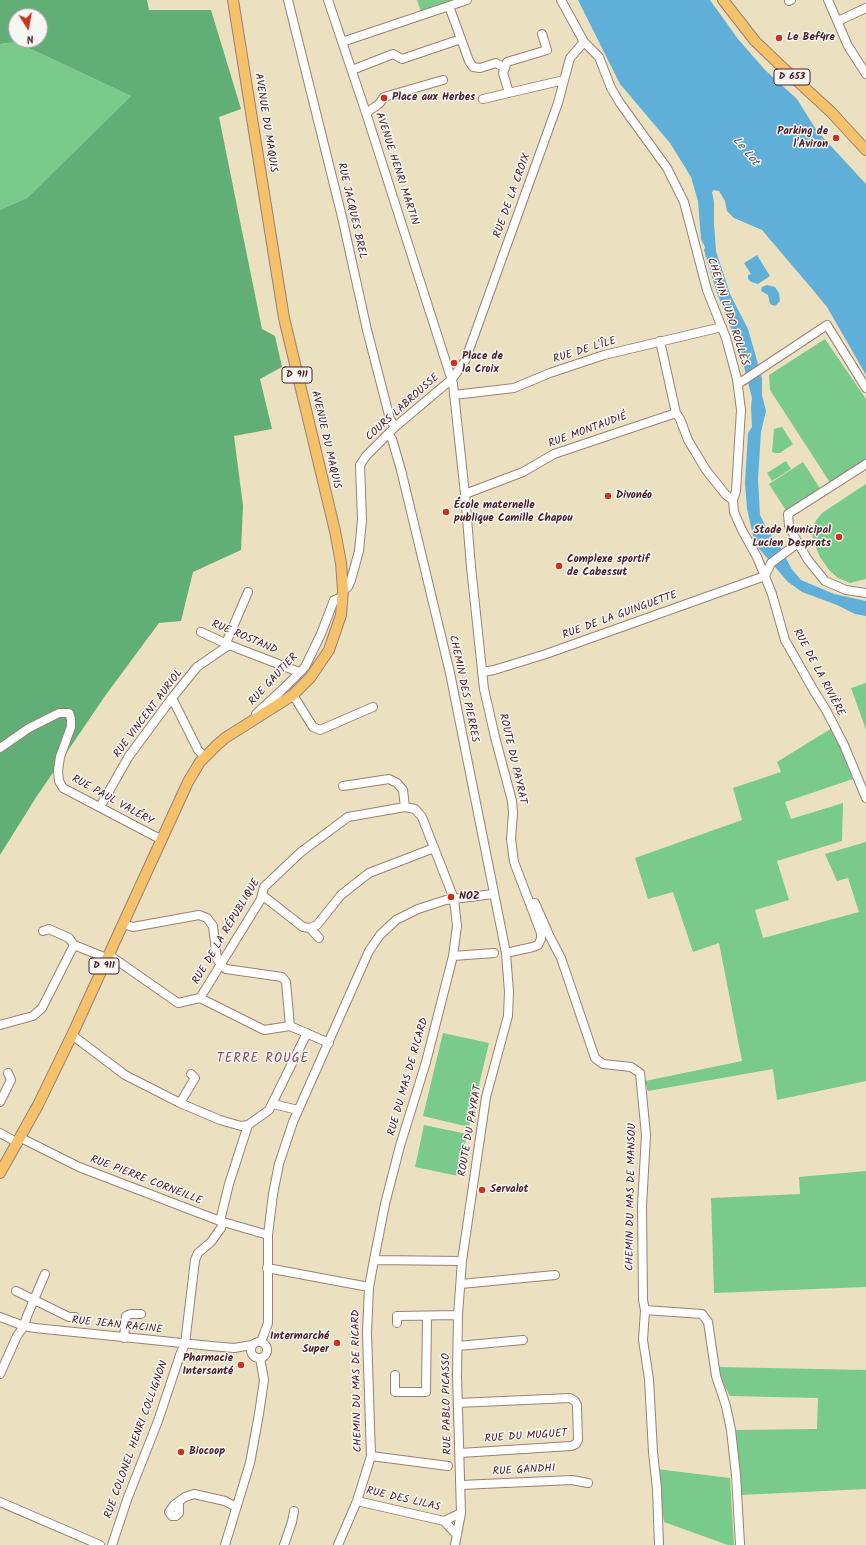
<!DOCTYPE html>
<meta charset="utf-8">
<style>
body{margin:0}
#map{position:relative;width:866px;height:1545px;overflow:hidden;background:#ebe1c0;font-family:Kalam,sans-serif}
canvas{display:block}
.north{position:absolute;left:8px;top:8px;width:40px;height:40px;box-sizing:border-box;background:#f6f6f2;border:1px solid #b1a0a2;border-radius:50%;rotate:169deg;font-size:11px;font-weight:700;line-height:16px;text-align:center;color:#4a1f2b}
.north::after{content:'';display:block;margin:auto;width:14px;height:18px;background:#c8321e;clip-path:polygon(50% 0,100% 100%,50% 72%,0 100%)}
</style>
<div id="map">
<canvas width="866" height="1545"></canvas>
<div class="north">N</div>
</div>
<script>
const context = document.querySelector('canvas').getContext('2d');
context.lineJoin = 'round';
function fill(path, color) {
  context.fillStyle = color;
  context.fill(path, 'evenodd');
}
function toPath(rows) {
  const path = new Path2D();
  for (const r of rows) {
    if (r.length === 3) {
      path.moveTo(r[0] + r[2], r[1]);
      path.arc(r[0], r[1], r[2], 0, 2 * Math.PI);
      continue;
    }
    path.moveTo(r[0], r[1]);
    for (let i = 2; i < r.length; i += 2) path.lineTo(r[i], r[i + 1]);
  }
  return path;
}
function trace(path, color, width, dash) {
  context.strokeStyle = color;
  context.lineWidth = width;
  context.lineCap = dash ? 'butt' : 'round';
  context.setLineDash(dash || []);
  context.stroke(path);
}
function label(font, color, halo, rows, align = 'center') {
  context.font = font + ' Kalam,sans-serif';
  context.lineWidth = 3;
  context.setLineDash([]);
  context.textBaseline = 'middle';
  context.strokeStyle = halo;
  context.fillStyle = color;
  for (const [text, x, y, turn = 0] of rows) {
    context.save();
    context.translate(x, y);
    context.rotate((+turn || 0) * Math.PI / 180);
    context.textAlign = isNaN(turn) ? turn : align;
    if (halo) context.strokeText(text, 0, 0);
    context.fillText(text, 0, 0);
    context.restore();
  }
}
const green = toPath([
 [417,0,452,0,421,12],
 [16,42,131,96,27,198,0,210,0,44],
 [825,339,866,399,866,461,831,484,770,390,769,375],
 [782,427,793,444,780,453,775,453,772,452,774,429],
 [786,461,791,469,772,481,767,473],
 [803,462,821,490,787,512,769,484],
 [866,484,866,579,850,583,838,578,829,570,820,557,814,543,812,532,815,522,822,513],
 [866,683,866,730,851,688],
 [832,728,853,779,785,802,791,819,843,803,842,841,777,861,789,900,755,910,763,938,859,912,848,878,837,881,825,854,866,842,866,1081,777,1100,773,1069,648,1091,645,1081,742,1061,719,943,693,952,673,892,648,899,635,858,742,820,733,788,781,772,777,762],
 [443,1033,489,1043,469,1127,423,1116],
 [424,1125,467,1134,458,1176,415,1167],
 [866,1171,866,1287,714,1293,711,1198,800,1194,799,1177],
 [719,1367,866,1370,866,1489,741,1495,734,1430,817,1429,818,1398,730,1396,720,1378],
 [657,1469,730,1478,734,1545,728,1545,664,1522]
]);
const forest = toPath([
 [0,0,147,0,149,10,211,10,241,109,219,117,241,226,262,329,275,336,282,367,260,379,272,429,234,436,243,506,241,550,193,572,181,621,159,623,105,696,35,799,0,855,0,210,27,198,131,96,16,42,0,44],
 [16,16,40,16,40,40,16,40]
]);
const water = toPath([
 [578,0,710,0,738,39,765,70,797,99,817,131,866,184,866,375,827,307,813,290,762,230,734,218,727,211,725,201,719,191,714,190,712,192,714,202,714,224,716,251,730,294,748,329,762,378,762,395,766,411,761,432,758,479,760,515,768,531,781,548,791,568,801,580,834,594,866,601,866,616,855,614,837,605,802,592,788,582,755,544,747,509,745,483,748,433,752,427,751,407,752,398,740,351,717,293,704,250,705,247,701,239,698,201,691,177,670,143,620,84],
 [757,255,770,276,758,284,751,282,748,279,748,275,751,274,744,263],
 [767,285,775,287,779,293,780,301,775,306,770,304,768,295,761,291,762,287]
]);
const minor = toPath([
 [288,0,342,217,367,330,390,419,395,427],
 [328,0,366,113,453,384,465,494,471,567,484,689,495,737,512,801,513,813,511,839,514,862,541,933,541,939,538,945,533,947,506,953],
 [561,0,584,42,599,57,611,88,620,103,667,168,684,202,707,290,726,338,737,379,741,410,736,491,733,500],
 [828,0,848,46,866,74],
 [789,1,791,0],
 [449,6,469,61,473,67,480,68,496,63,505,68],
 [838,21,866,8],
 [342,42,467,0],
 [352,70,393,54,402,59,461,39],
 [509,93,503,73,507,62,547,50,542,34],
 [483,99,564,80],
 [366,113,379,104,384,97,443,80],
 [660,341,676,413,680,419,688,440,706,470,726,495,733,500,734,512,742,530,757,557,772,594,785,640,814,691,826,710,844,745,866,798],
 [738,384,827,325,866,388],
 [454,395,514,388,550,373,604,355,722,327],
 [388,434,392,439,401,470,450,673,506,953,509,992,508,1016,486,1097,462,1261,458,1315,457,1375,461,1513,455,1545],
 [465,494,523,472,554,454,676,413],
 [798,543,808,560,825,581,846,590,866,593],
 [765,576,771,563,798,543,789,526,788,514,866,464],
 [343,590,348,587,351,580,359,551,362,520,360,465,366,456,395,427,452,379,465,361,558,103,570,58,584,42],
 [201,632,229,645,299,672],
 [226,643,248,592],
 [482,672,494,670,546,654,765,576],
 [293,695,313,727,320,730,373,707],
 [172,698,198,750,205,757],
 [257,716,256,714,283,689,305,667,321,634,334,600,343,597],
 [0,748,29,728,59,713,69,713,71,719,71,727,60,757,58,771,59,781,63,788,162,840],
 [343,786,389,779,397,783,403,790,405,807],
 [100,807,129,756,172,698,197,667,229,645],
 [262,895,303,927,310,928,319,938],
 [535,903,549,935,561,958,595,1058,603,1064,631,1067,640,1073,646,1135,642,1206,643,1300,645,1310,643,1340,649,1379,653,1452,657,1489,659,1545],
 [123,924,133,927,199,915,207,918,213,926,217,959,221,965,226,969,282,977,286,982,290,1026],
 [310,928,317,925,341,895,369,873,434,848],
 [43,931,49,929,69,938,74,945],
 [453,956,494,953],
 [200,998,261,899,264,887,301,852,348,817,405,807,415,809,422,817,454,899,457,926,453,956,426,1062,400,1146,385,1204,374,1260,369,1287,367,1333,371,1456,357,1501,338,1545],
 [0,1025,33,1016,42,1008,74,945,104,957,112,957,178,1003,200,998,264,1030,290,1026,329,1043],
 [72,1035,125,1075,180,1103,220,1120,241,1126,248,1125],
 [0,1102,11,1080,8,1073],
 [180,1103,195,1078,191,1074],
 [273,1104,298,1110],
 [0,1133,18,1143],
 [21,1138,79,1167,220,1221,268,1235],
 [220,1221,229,1184,248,1125,269,1110,307,1033],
 [374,1260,462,1261],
 [267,1268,369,1287],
 [461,1284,555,1275],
 [16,1291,69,1317,75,1317],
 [645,1310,702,1314,708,1322,716,1376,726,1406,731,1430,736,1475,740,1544],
 [0,1317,24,1326,35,1328,211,1346,234,1348,252,1345],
 [397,1323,397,1316,458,1315],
 [124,1338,126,1316,130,1314,141,1314],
 [259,1350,8],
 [261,1342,268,1323,268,1235,273,1194,279,1164,293,1122,369,951,380,935,396,920,418,909,446,900,493,894],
 [458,1346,523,1340],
 [0,1374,17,1336,24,1326,27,1316,45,1274],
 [395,1375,395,1392,426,1392,427,1316],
 [458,1403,570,1398,575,1401,577,1405,578,1440,576,1444,571,1446,460,1453],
 [371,1456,448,1466],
 [461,1485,572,1480,588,1483],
 [357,1501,444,1521],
 [0,1502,100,1545],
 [179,1502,179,1513,176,1516,172,1516,169,1512,174,1505,185,1497,194,1494,225,1501,236,1507],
 [457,1535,444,1521,461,1513],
 [112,1545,128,1497,158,1421,180,1355,185,1344,195,1260,198,1253,211,1242,221,1228,223,1222],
 [225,1545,250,1463,259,1414,264,1380,260,1358],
 [284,1545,292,1522,294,1511]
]);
const major = toPath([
 [723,0,755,41,780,65,831,112,866,150],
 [0,1173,38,1105,72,1035,188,782,200,762,217,745,225,738,293,695,310,678,329,650,341,615,343,590,341,563,335,531,284,318,233,0]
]);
const markers = [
 [779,38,4,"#c8321e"],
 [384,98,4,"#c8321e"],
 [836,138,4,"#c8321e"],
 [454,363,4,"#c8321e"],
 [608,496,4,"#c8321e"],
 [446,512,4,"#c8321e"],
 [839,537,4,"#c8321e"],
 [559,566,4,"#c8321e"],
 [451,897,4,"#c8321e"],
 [482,1190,4,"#c8321e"],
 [337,1343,4,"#c8321e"],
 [241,1365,4,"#c8321e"],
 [181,1452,4,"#c8321e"]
];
const shields = [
 [792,77,36],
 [297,375,30],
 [104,966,30]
];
const shieldNames = [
 ["D 653",792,77],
 ["D 911",297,375],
 ["D 911",104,966]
];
const poiNames = [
 ["Le Bef4re",787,38],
 ["Place aux Herbes",392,98],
 ["Parking de",828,132,"right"],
 ["l'Aviron",828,145,"right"],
 ["Place de",462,357],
 ["la Croix",462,370],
 ["Divonéo",616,496],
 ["École maternelle",454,506],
 ["publique Camille Chapou",454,519],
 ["Stade Municipal",831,531,"right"],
 ["Lucien Desprats",831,544,"right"],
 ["Complexe sportif",567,560],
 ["de Cabessut",567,573],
 ["NOZ",459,897],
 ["Servalot",490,1190],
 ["Intermarché",329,1337,"right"],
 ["Super",329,1350,"right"],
 ["Pharmacie",233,1359,"right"],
 ["Intersanté",233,1372,"right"],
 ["Biocoop",189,1452]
];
const streetNames = [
 ["AVENUE DU MAQUIS",265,123,81],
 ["AVENUE HENRI MARTIN",396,169,72],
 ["RUE DE LA CROIX",513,196,-70],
 ["RUE JACQUES BREL",351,211,77],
 ["CHEMIN LUDO ROLLÈS",727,312,72],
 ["RUE DE L'ÎLE",585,351,-17],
 ["COURS LABROUSSE",403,408,-42],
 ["RUE MONTAUDIÉ",588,431,-20],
 ["AVENUE DU MAQUIS",325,440,77],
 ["RUE DE LA GUINGUETTE",620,616,-20],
 ["RUE ROSTAND",244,638,23],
 ["RUE DE LA RIVIÈRE",818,673,62],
 ["RUE GAUTIER",274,680,-47],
 ["CHEMIN DES PIERRES",463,689,78],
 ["RUE VINCENT AURIOL",149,714,-53],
 ["ROUTE DU PAYRAT",512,759,77],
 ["RUE PAUL VALÉRY",112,801,29],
 ["RUE DE LA RÉPUBLIQUE",227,932,-59],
 ["RUE DU MAS DE RICARD",409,1077,-74],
 ["ROUTE DU PAYRAT",471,1131,-80],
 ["RUE PIERRE CORNEILLE",146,1181,21],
 ["CHEMIN DU MAS DE MANSOU",632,1197,-89],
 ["RUE JEAN RACINE",117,1326,6],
 ["CHEMIN DU MAS DE RICARD",358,1381,-91],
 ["RUE PABLO PICASSO",448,1404,-91],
 ["RUE DU MUGUET",526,1437,-4],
 ["RUE COLONEL HENRI COLLIGNON",137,1440,-70],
 ["RUE GANDHI",524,1471,-3],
 ["RUE DES LILAS",403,1500,13]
];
const waterNames = [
 ["Le Lot",745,152,50]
];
const quarterNames = [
 ["TERRE ROUGE",263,1060]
];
fill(green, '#79ca8b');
fill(forest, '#62ae77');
fill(water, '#5fafd9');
trace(minor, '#9a8076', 10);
trace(major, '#9a8076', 12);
trace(minor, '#fff', 8);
trace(major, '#f5c16b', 10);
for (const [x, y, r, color] of markers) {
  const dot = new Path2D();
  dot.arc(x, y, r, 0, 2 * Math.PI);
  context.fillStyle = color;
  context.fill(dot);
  trace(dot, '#f6f6f2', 1.5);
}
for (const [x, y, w] of shields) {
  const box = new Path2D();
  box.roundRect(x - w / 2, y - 8, w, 16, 3);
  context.fillStyle = '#f6f6f2';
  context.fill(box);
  trace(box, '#4a1f2b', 1);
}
label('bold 10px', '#4a1f2b', null, shieldNames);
label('bold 11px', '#4a1f2b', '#f6f6f2', poiNames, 'left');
label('11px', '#4a1f2b', '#f6f6f2', streetNames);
label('italic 12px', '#515168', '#f6f6f2', waterNames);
context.letterSpacing = '1px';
label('13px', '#7d4d62', '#f6f6f2', quarterNames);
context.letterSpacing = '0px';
</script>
